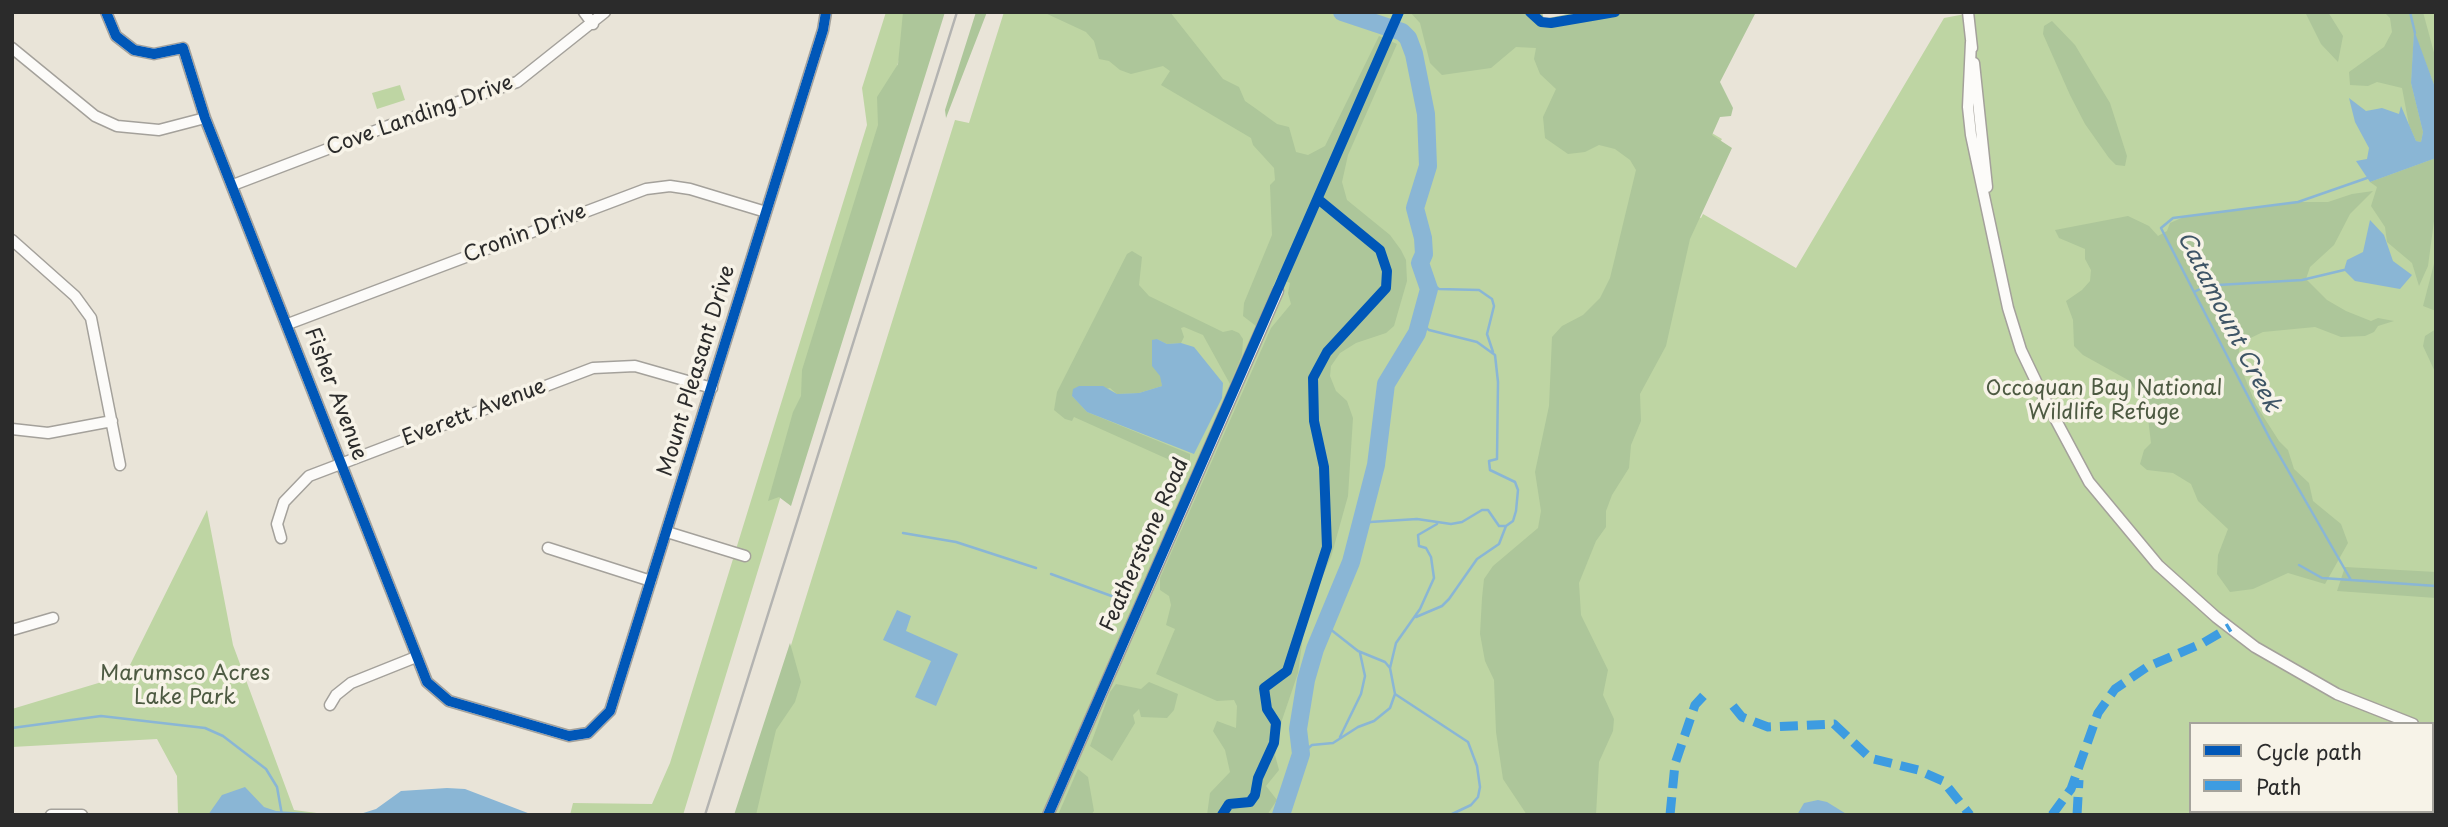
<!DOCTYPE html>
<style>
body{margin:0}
#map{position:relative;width:2448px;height:827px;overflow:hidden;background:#e9e4d8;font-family:"Playpen Sans",sans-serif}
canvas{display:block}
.frame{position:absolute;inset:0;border:14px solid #2b2b2b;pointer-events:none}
.legend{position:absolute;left:2189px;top:722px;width:245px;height:91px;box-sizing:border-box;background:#f7f3e8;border:2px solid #a5a39c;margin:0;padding:9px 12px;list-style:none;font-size:21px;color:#2b2b2b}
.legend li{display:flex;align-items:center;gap:14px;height:35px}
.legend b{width:35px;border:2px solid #a5a39c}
</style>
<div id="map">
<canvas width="2448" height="827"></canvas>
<div class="frame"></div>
<ul class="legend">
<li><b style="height:9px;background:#0057b8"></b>Cycle path</li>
<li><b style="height:9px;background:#3d9ce1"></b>Path</li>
</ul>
</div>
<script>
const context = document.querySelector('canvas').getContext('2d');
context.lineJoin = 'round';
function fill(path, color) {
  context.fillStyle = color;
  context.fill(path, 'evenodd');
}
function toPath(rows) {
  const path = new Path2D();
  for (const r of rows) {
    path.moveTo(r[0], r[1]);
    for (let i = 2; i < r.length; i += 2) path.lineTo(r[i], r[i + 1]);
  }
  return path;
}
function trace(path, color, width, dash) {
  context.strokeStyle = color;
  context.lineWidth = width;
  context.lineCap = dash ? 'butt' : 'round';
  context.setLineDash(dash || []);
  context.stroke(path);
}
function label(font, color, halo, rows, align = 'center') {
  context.font = font + ' "Playpen Sans",sans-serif';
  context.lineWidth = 7;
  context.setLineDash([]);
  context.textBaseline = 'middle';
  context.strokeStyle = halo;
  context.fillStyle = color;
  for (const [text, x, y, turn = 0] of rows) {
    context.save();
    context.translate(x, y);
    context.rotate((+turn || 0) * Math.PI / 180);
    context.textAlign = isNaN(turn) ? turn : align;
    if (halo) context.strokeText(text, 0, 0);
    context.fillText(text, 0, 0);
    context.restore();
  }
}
const green = toPath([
 [886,12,914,12,889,92,903,97,683,815,570,815,573,803,652,804,670,763,867,125,862,88],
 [1004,12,1421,12,1427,44,1578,12,1693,122,1722,139,1680,207,1701,218,1703,214,1796,268,1944,18,1976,12,2436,12,2436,815,738,815,955,120,969,123],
 [2191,724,2432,724,2432,811,2191,811],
 [400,85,405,100,377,109,372,93],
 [207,510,233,645,294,810,332,815,178,815,177,776,157,739,12,747,12,709,125,675]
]);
const forest = toPath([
 [903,12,945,12,791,506,779,497,768,501,793,412,801,396,802,370,878,125,877,97,898,64],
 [976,12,987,12,946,118,945,110],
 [1043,12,1170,12,1223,79,1239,87,1245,101,1255,108,1277,124,1289,127,1296,152,1308,155,1325,146,1379,36,1397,44,1348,155,1342,182,1347,200,1390,235,1401,250,1406,260,1407,281,1394,326,1386,333,1356,343,1340,353,1331,366,1330,376,1336,391,1347,401,1353,418,1348,496,1331,557,1306,614,1298,673,1282,720,1275,755,1279,770,1266,786,1277,800,1267,815,1207,815,1210,793,1230,772,1225,750,1213,731,1217,721,1236,728,1237,706,1234,700,1217,701,1156,674,1175,629,1166,625,1171,605,1169,596,1160,590,1160,578,1271,328,1291,304,1288,293,1290,283,1277,277,1256,326,1243,316,1244,303,1272,235,1270,185,1275,180,1274,168,1253,145,1251,138,1161,85,1170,71,1163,66,1131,74,1120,70,1109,61,1099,59,1094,41,1086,32],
 [1410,12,1542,12,1544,19,1578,12,1756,12,1720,82,1733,108,1731,116,1720,117,1712,135,1732,148,1690,239,1666,346,1640,394,1641,421,1631,445,1629,468,1612,495,1606,511,1606,527,1596,541,1579,583,1581,615,1608,670,1603,695,1614,719,1613,731,1599,762,1596,815,1527,815,1503,779,1496,732,1494,680,1485,661,1480,634,1482,598,1484,579,1493,566,1538,528,1541,511,1535,472,1549,406,1552,337,1562,326,1583,315,1600,298,1610,278,1636,170,1630,160,1615,149,1599,145,1585,152,1568,154,1545,138,1543,117,1556,89,1540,74,1534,59,1536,48,1516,47,1491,68,1442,75,1430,63,1420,23],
 [2305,12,2328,12,2343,36,2338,62,2321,44],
 [2384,12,2423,12,2436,60,2436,90,2414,32,2411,83,2423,132,2421,142,2416,141,2409,125,2402,88,2377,82,2368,86,2350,85,2349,72,2384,47,2392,32,2390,18],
 [2052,21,2075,45,2110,103,2127,156,2125,166,2116,165,2109,158,2085,124,2070,95,2043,34,2044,26],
 [2436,158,2436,206,2428,266,2419,286,2412,263,2387,242,2385,227,2371,206,2377,187,2370,182],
 [2373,191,2350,214,2334,245,2310,267,2306,279,2327,300,2346,311,2371,321,2378,318,2394,321,2378,326,2374,332,2365,336,2341,337,2315,327,2263,332,2240,343,2238,361,2256,405,2279,441,2288,450,2294,469,2309,483,2313,501,2341,524,2348,543,2325,584,2288,573,2253,589,2230,592,2217,574,2218,555,2228,529,2198,501,2191,484,2173,473,2147,470,2140,464,2144,450,2151,443,2148,418,2141,399,2128,380,2083,355,2074,346,2073,320,2066,301,2082,290,2090,281,2091,270,2085,259,2085,249,2059,238,2055,230,2128,216,2149,226,2158,236,2167,231,2170,223,2186,216,2298,202,2328,202,2352,194],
 [1132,251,1142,257,1139,285,1149,296,1223,332,1232,330,1239,333,1243,339,1242,355,1230,384,1203,335,1184,327,1181,328,1184,337,1181,343,1167,344,1157,339,1162,386,1139,393,1117,394,1110,388,1072,396,1087,412,1190,454,1190,468,1186,473,1173,469,1172,461,1074,417,1072,421,1065,419,1054,410,1057,392,1127,254],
 [2436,256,2436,311,2423,306],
 [2436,329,2436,374,2423,346,2425,336],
 [2345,567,2436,572,2436,598,2337,591],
 [790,643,801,682,795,702,776,730,756,815,734,815],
 [1149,682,1178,694,1174,710,1167,718,1141,717,1139,709,1133,715,1135,723,1112,761,1090,746,1110,692,1116,684,1141,689],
 [1078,769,1088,777,1094,811,1091,815,1058,815]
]);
const water = toPath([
 [2414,30,2436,90,2436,158,2370,182,2356,161,2367,159,2369,148,2355,122,2349,98,2366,111,2382,108,2399,114,2401,106,2416,141,2421,142,2423,132,2411,83],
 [2370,220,2384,235,2393,261,2412,275,2400,289,2355,281,2344,270,2347,260,2363,252],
 [1157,339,1167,344,1181,343,1194,347,1223,383,1222,398,1194,454,1087,412,1072,396,1073,389,1079,386,1103,386,1117,394,1139,393,1162,386,1160,376,1152,366,1152,340],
 [897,610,911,616,906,631,958,654,936,706,915,697,931,661,883,640],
 [245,787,264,807,276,811,342,815,208,815,222,795],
 [447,788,465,789,533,815,357,815,376,809,401,791],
 [1818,800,1827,802,1848,815,1797,815,1804,803]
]);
const stream = toPath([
 [2410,12,2415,33],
 [2367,178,2298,202,2173,218,2161,228,2270,439,2351,580,2436,586],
 [1428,281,1439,289,1479,290,1492,299,1494,306,1487,334,1493,352],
 [2194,292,2214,282,2218,285,2302,280,2344,270],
 [1360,527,1370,522,1417,519,1451,524,1462,522,1482,510,1488,510,1499,526,1506,526,1513,521,1516,511,1518,490,1515,482,1490,470,1489,461,1497,459,1498,382,1495,355,1477,342,1429,330,1424,326,1423,317],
 [903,533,956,542,1036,568],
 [2299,565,2322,578,2351,580],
 [1051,574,1128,602],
 [1112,606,1121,602],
 [1416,617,1442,606,1449,599,1477,559,1499,544,1506,526],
 [1325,625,1358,651,1385,662,1390,668,1395,694,1468,742,1477,766,1480,787,1478,797,1471,805,1450,815],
 [1390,668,1396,643,1420,609,1434,578,1431,557,1426,548,1419,546,1418,535,1437,524],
 [12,728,101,716,205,728,223,736,266,769,277,787,282,815],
 [1340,737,1361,694,1365,676,1360,653],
 [1301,754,1312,745,1333,743,1358,727,1374,721,1390,708,1395,694]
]);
const river = toPath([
 [1281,815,1301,754,1298,729,1306,680,1315,649,1351,562,1376,465,1386,384,1417,333,1429,289,1420,263,1424,254,1423,238,1415,208,1428,166,1426,114,1414,54,1408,38,1402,32,1342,12]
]);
const minor = toPath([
 [106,12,116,36,134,50,154,54,183,48,205,118,427,682,449,701,569,736,588,733,610,711,823,30,826,12],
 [584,12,593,24],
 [1968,12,1972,48],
 [1971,42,1968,107,1971,135,2008,308,2021,350,2043,396,2089,482,2158,565,2216,617,2255,647,2337,694,2413,724],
 [12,48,95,116,117,126,159,130,205,118],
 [1974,63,1987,187],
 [233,185,388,126,517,82,605,12],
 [12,240,75,296,91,318,120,465],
 [288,324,646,189,670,186,690,189,766,212],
 [12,429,48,433,112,421],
 [667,532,745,556],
 [281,538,277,524,284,502,309,476,593,368,635,366,712,388],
 [548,548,651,581],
 [12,630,53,618],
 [330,705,336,695,351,683,416,657],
 [2432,730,2436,731],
 [51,815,82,815],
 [1048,815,1278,291]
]);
const rail = toPath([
 [705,815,957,12]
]);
const quiet = toPath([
 [1733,706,1742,717,1768,727,1834,724,1870,758,1918,770,1943,781,1970,815],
 [1670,815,1675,764,1695,705,1707,692],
 [2052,815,2071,789,2098,713,2115,689,2147,667,2203,643,2230,627],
 [2077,815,2079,780]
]);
const cycleway = toPath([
 [106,12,116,36,134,50,154,54,183,48,205,118,427,682,449,701,569,736,588,733,610,711,823,30,826,12],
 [1530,12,1541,22,1551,23,1615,12],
 [1048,815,1399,12],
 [1222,815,1229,804,1250,802,1255,795,1258,778,1274,743,1276,723,1267,709,1264,688,1287,671,1327,547,1324,467,1314,421,1313,378,1327,352,1386,288,1387,271,1380,250,1318,199]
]);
const streetNames = [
 ["Cove Landing Drive",420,116,-20],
 ["Cronin Drive",525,234,-21],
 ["Mount Pleasant Drive",697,371,-73],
 ["Fisher Avenue",335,394,69],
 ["Everett Avenue",474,413,-21],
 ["Featherstone Road",1145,545,-66]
];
const parkNames = [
 ["Occoquan Bay National",2104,389],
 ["Wildlife Refuge",2104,413],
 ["Marumsco Acres",185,674],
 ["Lake Park",185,698]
];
const waterNames = [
 ["Catamount Creek",2228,322,63]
];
fill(green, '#bed5a3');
fill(forest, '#adc69a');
fill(water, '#8ab6d5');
trace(stream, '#8ab6d5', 2.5);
trace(river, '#8ab6d5', 18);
trace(minor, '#a4a19b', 13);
trace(minor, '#fcfbf9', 10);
trace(rail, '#b3b3b1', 2.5);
trace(quiet, '#3d9ce1', 9, [18, 9]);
trace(cycleway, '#0057b8', 10);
label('21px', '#2b2b2b', '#f7f3e8', streetNames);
label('21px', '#4d5a42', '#f7f3e8', parkNames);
label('italic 23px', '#3e5566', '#f7f3e8', waterNames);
</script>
